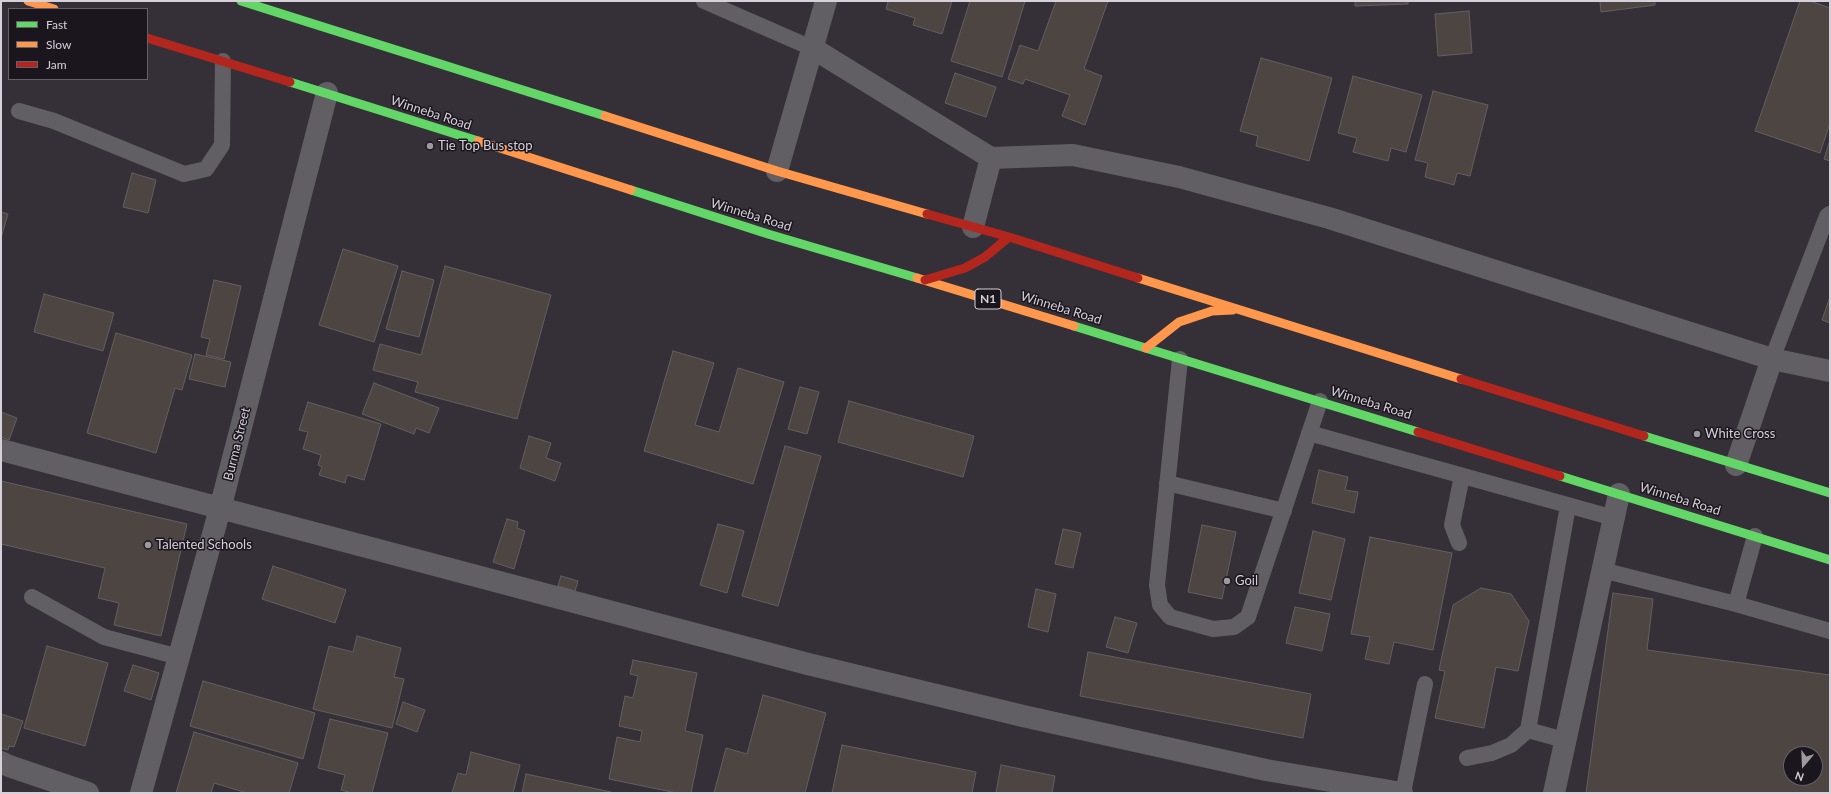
<!DOCTYPE html>
<style>
body{margin:0}
#map{position:relative;width:1831px;height:794px;overflow:hidden;background:#353038;font-family:Lato,sans-serif}
canvas{display:block}
.frame{position:absolute;inset:0;border:2px solid #d6d0da;pointer-events:none}
.legend{position:absolute;left:8px;top:8px;width:140px;height:72px;box-sizing:border-box;background:#1b161e;border:1px solid #666069;margin:0;padding:5px 7px;list-style:none;font-size:12px;color:#d6d0da}
.legend li{display:flex;align-items:center;gap:8px;height:20px}
.legend b{width:20px;border:1px solid #666069}
.north{position:absolute;left:1783px;top:746px;width:40px;height:40px;box-sizing:border-box;background:#1b161e;border:1px solid #666069;border-radius:50%;rotate:199deg;font-size:11px;font-weight:700;line-height:16px;text-align:center;color:#d6d0da}
.north::after{content:'';display:block;margin:auto;width:14px;height:18px;background:#9e98a1;clip-path:polygon(50% 0,100% 100%,50% 72%,0 100%)}
</style>
<div id="map">
<canvas width="1831" height="794"></canvas>
<div class="frame"></div>
<ul class="legend">
<li><b style="height:5px;background:#63d668"></b>Fast</li>
<li><b style="height:5px;background:#ff974d"></b>Slow</li>
<li><b style="height:5px;background:#b3261e"></b>Jam</li>
</ul>
<div class="north">N</div>
</div>
<script>
const context = document.querySelector('canvas').getContext('2d');
context.lineJoin = 'round';
function fill(path, color) {
  context.fillStyle = color;
  context.fill(path, 'evenodd');
}
function toPath(rows) {
  const path = new Path2D();
  for (const r of rows) {
    path.moveTo(r[0], r[1]);
    for (let i = 2; i < r.length; i += 2) path.lineTo(r[i], r[i + 1]);
  }
  return path;
}
function trace(path, color, width, dash) {
  context.strokeStyle = color;
  context.lineWidth = width;
  context.lineCap = dash ? 'butt' : 'round';
  context.setLineDash(dash || []);
  context.stroke(path);
}
function label(font, color, halo, rows, align = 'center') {
  context.font = font + ' Lato,sans-serif';
  context.lineWidth = 3;
  context.setLineDash([]);
  context.textBaseline = 'middle';
  context.strokeStyle = halo;
  context.fillStyle = color;
  for (const [text, x, y, turn = 0] of rows) {
    context.save();
    context.translate(x, y);
    context.rotate((+turn || 0) * Math.PI / 180);
    context.textAlign = isNaN(turn) ? turn : align;
    if (halo) context.strokeText(text, 0, 0);
    context.fillText(text, 0, 0);
    context.restore();
  }
}
const building = toPath([
 [887,1,952,1,942,34,913,25,915,18,886,9,888,2,887,1],
 [970,1,1025,1,1002,77,951,61,970,1],
 [1056,1,1108,1,1084,69,1102,76,1085,125,1062,116,1070,95,1025,79,1023,84,1008,79,1020,45,1038,51,1056,1],
 [1355,1,1408,1,1408,4,1355,6,1355,1],
 [1600,1,1655,1,1655,5,1601,12,1600,1],
 [1800,1,1810,1,1830,8,1830,123,1820,153,1755,131,1800,1],
 [1469,11,1472,53,1438,56,1435,14,1469,11],
 [1261,58,1332,78,1309,161,1256,146,1258,136,1240,131,1261,58],
 [955,73,996,87,986,117,945,103,955,73],
 [1353,76,1422,95,1406,152,1391,148,1388,161,1353,152,1357,138,1338,133,1353,76],
 [1433,91,1488,105,1470,176,1457,173,1454,185,1425,177,1428,163,1415,160,1433,91],
 [1830,140,1830,161,1824,159,1830,140],
 [132,173,156,180,148,213,123,207,132,173],
 [1,212,8,214,1,238,1,212],
 [343,249,398,266,374,342,319,325,343,249],
 [445,266,551,295,517,419,415,392,418,382,373,370,380,344,421,355,445,266],
 [402,271,434,280,419,337,386,329,402,271],
 [214,280,241,286,224,359,206,355,210,339,201,337,214,280],
 [44,294,114,313,103,351,34,332,44,294],
 [1830,297,1830,323,1822,320,1830,297],
 [116,333,192,355,182,390,175,388,156,453,87,433,116,333],
 [673,351,714,363,695,425,719,432,738,368,784,382,753,484,644,451,673,351],
 [195,354,231,362,225,387,189,379,195,354],
 [374,383,439,408,429,433,416,428,414,434,362,414,374,383],
 [800,387,819,392,807,434,788,429,800,387],
 [849,401,974,436,963,477,838,442,849,401],
 [308,402,381,424,364,480,347,475,345,483,319,475,322,467,318,465,321,455,303,449,308,432,299,430,308,402],
 [1,412,17,418,9,440,1,437,1,412],
 [529,436,551,443,546,458,561,463,555,481,520,468,529,436],
 [785,446,821,456,778,606,742,596,785,446],
 [1319,470,1348,477,1345,490,1358,492,1354,513,1312,503,1319,470],
 [1,481,187,524,161,636,114,625,119,603,98,598,105,568,1,544,1,481],
 [507,519,518,522,517,528,525,531,514,569,493,562,507,519],
 [718,524,744,531,727,593,700,585,718,524],
 [1202,525,1236,532,1222,599,1188,592,1202,525],
 [1063,529,1081,533,1073,568,1055,564,1063,529],
 [1313,531,1345,539,1331,600,1299,593,1313,531],
 [1370,537,1452,553,1433,650,1394,642,1389,664,1365,659,1370,637,1351,634,1370,537],
 [273,566,346,590,335,623,262,599,273,566],
 [561,576,578,581,575,591,558,586,561,576],
 [1481,588,1511,594,1529,621,1518,671,1496,667,1484,728,1435,718,1445,671,1439,670,1453,605,1481,588],
 [1036,589,1056,594,1048,632,1028,627,1036,589],
 [1613,593,1653,599,1647,650,1830,675,1830,793,1586,793,1613,593],
 [1791,754,1815,754,1815,778,1791,778,1791,754],
 [1295,607,1330,614,1322,651,1286,643,1295,607],
 [1115,617,1137,623,1128,653,1106,647,1115,617],
 [357,636,401,648,394,677,404,679,392,728,313,709,329,646,353,652,357,636],
 [47,646,108,663,85,746,24,728,47,646],
 [1088,652,1311,694,1303,738,1080,696,1088,652],
 [633,660,697,673,685,731,703,735,691,793,677,793,609,779,617,737,640,742,642,731,619,726,625,696,633,698,638,676,630,674,633,660],
 [133,665,159,673,151,700,124,691,133,665],
 [203,681,315,713,303,759,190,726,203,681],
 [763,695,826,713,805,793,714,793,726,748,747,754,763,695],
 [403,702,425,710,417,732,396,724,403,702],
 [1,714,23,721,14,747,9,746,8,750,1,748,1,714],
 [330,719,388,733,372,793,352,793,341,790,345,775,318,768,330,719],
 [194,732,298,763,289,793,247,793,214,783,211,793,176,793,194,732],
 [842,745,976,772,972,793,832,793,842,745],
 [471,752,520,765,513,793,452,793,458,773,466,775,471,752],
 [1001,765,1055,776,1052,793,996,793,1001,765],
 [526,774,611,792,611,793,522,793,526,774]
]);
const lane = toPath([
 [704,1,814,49],
 [19,111,54,121,184,174,206,169,222,145,223,61],
 [1180,359,1157,585,1160,605,1170,617,1213,629,1234,627,1248,617,1320,401],
 [1772,359,1827,216,1830,214],
 [1309,433,1614,518],
 [1167,483,1284,511],
 [1459,543,1452,525,1462,476],
 [1602,570,1736,604,1830,631],
 [32,597,104,637,179,657],
 [1736,604,1755,536],
 [1528,730,1564,740],
 [1467,758,1492,753,1511,745,1528,730,1568,506],
 [1403,793,1425,684]
]);
const street = toPath([
 [814,49,991,158,1073,155,1179,177,1329,218,1772,359,1830,371],
 [777,171,826,1],
 [973,227,991,158],
 [1,450,808,664,1023,716,1266,770,1402,793],
 [1736,465,1772,359],
 [1,762,9,766,88,793],
 [141,793,220,509,327,93],
 [1554,793,1619,494]
]);
const fast = toPath([
 [241,1,605,116],
 [290,82,478,141],
 [631,190,768,234,917,278],
 [1074,326,1418,432],
 [1644,436,1830,493],
 [1560,476,1830,560]
]);
const slow = toPath([
 [28,1,54,9],
 [605,116,777,171,927,214],
 [478,141,631,190],
 [917,278,1074,326],
 [1138,278,1461,379],
 [1146,348,1179,322,1212,311,1233,310]
]);
const jam = toPath([
 [147,38,290,82],
 [927,214,1009,237,1138,278],
 [925,280,965,268,985,257,1009,237],
 [1461,379,1644,436],
 [1418,432,1560,476]
]);
const markers = [
 [430,146,4,"#9e98a1"],
 [1697,434,4,"#9e98a1"],
 [148,545,4,"#9e98a1"],
 [1227,581,4,"#9e98a1"]
];
const shields = [
 [988,299,26]
];
const shieldNames = [
 ["N1",988,299]
];
const streetNames = [
 ["Winneba Road",431,113,18],
 ["Winneba Road",751,215,17],
 ["Winneba Road",1061,308,17],
 ["Winneba Road",1371,403,17],
 ["Burma Street",237,444,-76],
 ["Winneba Road",1680,499,17]
];
const poiNames = [
 ["Tie Top Bus stop",438,146],
 ["White Cross",1705,434],
 ["Talented Schools",156,545],
 ["Goil",1235,581]
];
fill(building, '#4c4541');
trace(building, '#645f5f', 1);
trace(lane, '#625f64', 16);
trace(street, '#625f64', 22);
trace(fast, '#63d668', 9);
trace(slow, '#ff974d', 9);
trace(jam, '#b3261e', 9);
for (const [x, y, r, color] of markers) {
  const dot = new Path2D();
  dot.arc(x, y, r, 0, 2 * Math.PI);
  context.fillStyle = color;
  context.fill(dot);
  trace(dot, '#1b161e', 1.5);
}
for (const [x, y, w] of shields) {
  const box = new Path2D();
  box.roundRect(x - w / 2, y - 10, w, 20, 3);
  context.fillStyle = '#1b161e';
  context.fill(box);
  trace(box, '#d6d0da', 1);
}
label('bold 12px', '#d6d0da', null, shieldNames);
label('13px', '#d6d0da', '#1b161e', streetNames);
label('13px', '#d6d0da', '#1b161e', poiNames, 'left');
</script>
